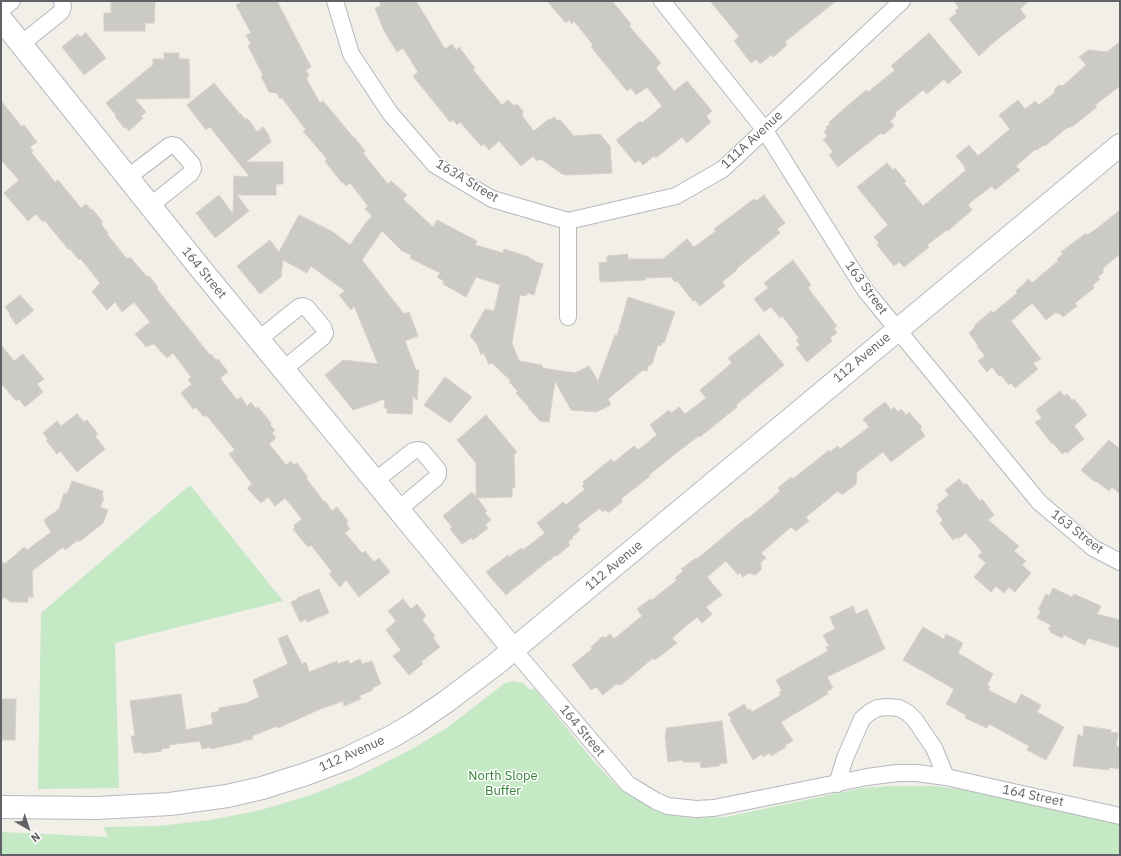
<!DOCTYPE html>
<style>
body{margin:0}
#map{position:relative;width:1121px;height:856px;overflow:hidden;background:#f1efe8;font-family:"IBM Plex Sans",sans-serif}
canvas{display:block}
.frame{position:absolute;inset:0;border:2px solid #5f6368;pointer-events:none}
.north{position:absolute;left:8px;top:808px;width:40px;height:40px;-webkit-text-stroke:3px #fff;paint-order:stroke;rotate:141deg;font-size:11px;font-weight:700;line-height:16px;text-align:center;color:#5f6368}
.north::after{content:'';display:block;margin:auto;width:14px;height:18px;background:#5f6368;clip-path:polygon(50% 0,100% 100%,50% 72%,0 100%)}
</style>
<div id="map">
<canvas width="1121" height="856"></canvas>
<div class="frame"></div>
<div class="north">N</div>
</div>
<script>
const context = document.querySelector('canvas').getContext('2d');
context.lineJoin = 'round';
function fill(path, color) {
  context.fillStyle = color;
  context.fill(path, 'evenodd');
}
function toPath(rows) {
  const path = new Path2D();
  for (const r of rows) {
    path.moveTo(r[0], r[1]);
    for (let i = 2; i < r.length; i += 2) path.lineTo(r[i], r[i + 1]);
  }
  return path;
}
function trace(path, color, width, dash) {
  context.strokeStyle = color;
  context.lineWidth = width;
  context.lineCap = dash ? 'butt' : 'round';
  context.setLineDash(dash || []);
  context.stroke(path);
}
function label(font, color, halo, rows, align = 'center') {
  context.font = font + ' "IBM Plex Sans",sans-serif';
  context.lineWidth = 3;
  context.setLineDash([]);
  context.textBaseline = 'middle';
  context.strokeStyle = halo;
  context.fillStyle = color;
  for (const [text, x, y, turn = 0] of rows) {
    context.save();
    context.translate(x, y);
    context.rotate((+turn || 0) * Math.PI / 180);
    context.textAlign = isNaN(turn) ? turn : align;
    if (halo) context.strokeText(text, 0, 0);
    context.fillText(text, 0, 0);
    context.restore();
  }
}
const green = toPath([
 [190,485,283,601,115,643,119,788,38,789,41,613],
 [514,681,523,683,530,690,534,688,595,763,618,787,645,805,658,811,692,818,726,817,862,788,891,786,935,786,971,791,1120,822,1120,855,1,855,1,832,108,837,103,827,159,826,210,820,261,810,311,795,357,777,414,748,448,727,505,683]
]);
const building = toPath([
 [111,1,155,1,154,23,145,23,145,31,104,31,104,13,111,13,111,1],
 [244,1,277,1,311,67,306,70,309,76,306,78,320,103,323,101,354,138,355,138,365,151,363,153,388,184,391,181,407,195,403,199,433,227,437,220,477,241,475,245,503,253,504,249,529,257,529,258,534,260,533,261,543,264,534,295,528,293,526,296,520,295,512,343,519,361,542,365,542,368,575,373,589,366,598,381,615,335,617,336,628,297,675,312,664,343,662,342,661,346,658,345,652,364,648,366,647,371,643,370,608,399,611,405,596,412,571,410,555,381,549,422,540,421,529,409,529,407,516,393,518,391,509,382,511,381,492,363,489,365,484,353,481,355,477,344,470,336,485,309,494,311,500,285,476,277,466,297,443,284,444,281,437,277,440,273,410,258,411,255,402,251,382,231,362,260,404,314,409,312,418,336,405,341,416,370,419,370,417,400,413,396,412,414,387,413,387,408,384,408,385,399,353,410,325,375,343,360,378,364,354,306,351,310,339,295,345,291,311,266,307,273,283,260,281,277,260,294,237,266,270,240,279,252,299,215,333,232,350,245,365,224,372,216,365,209,368,206,350,183,346,186,343,182,342,183,325,161,327,159,303,131,306,130,282,98,280,99,277,93,269,92,261,76,263,75,248,46,251,44,246,35,251,33,236,5,244,1],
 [379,1,416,1,445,49,452,44,456,50,459,47,475,68,473,70,502,105,508,100,513,105,518,105,523,111,522,116,534,131,549,119,550,120,554,117,557,121,560,120,574,136,600,134,610,146,612,173,565,175,564,174,562,174,541,159,537,161,533,156,521,166,499,141,489,150,484,144,481,146,460,122,457,125,453,120,450,122,413,76,418,72,403,48,397,52,383,29,375,8,381,6,379,1],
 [547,1,612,1,631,24,629,26,661,63,656,68,674,91,687,81,712,111,706,116,711,122,687,143,682,137,656,158,654,156,643,165,639,160,635,163,616,140,640,121,642,123,662,106,647,87,636,95,631,88,627,91,591,47,593,45,574,21,572,24,569,20,566,23,547,1],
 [710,1,836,1,785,42,787,45,773,57,771,55,760,64,756,59,751,63,734,41,739,36,710,1],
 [954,1,1029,1,1020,9,1026,17,989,46,989,47,979,56,949,19,957,13,955,11,959,8,954,1],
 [86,33,106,58,84,75,62,47,78,34,80,37,86,33],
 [929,33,962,72,948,84,944,79,927,94,923,90,895,113,896,116,890,121,894,126,883,135,881,133,838,167,829,155,833,152,823,139,828,136,824,132,827,129,826,127,830,124,829,122,866,90,868,92,895,70,891,66,929,33],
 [1120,42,1120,86,1095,105,1097,107,1072,127,1071,126,1069,128,1068,127,1045,146,1044,145,1037,150,1036,149,1016,166,1020,170,995,190,992,186,972,201,968,205,972,210,948,231,947,230,927,245,929,247,904,267,899,262,894,266,877,245,879,243,874,237,888,225,857,187,887,163,893,170,895,168,906,181,904,183,923,206,966,170,964,168,965,167,956,156,969,145,978,156,1010,129,999,115,1018,100,1025,109,1035,101,1039,105,1054,93,1055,89,1059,85,1063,86,1086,65,1079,57,1088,50,1107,52,1120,42],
 [164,53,179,53,179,59,189,59,190,98,135,99,146,112,141,116,143,118,129,131,126,127,124,128,115,116,116,115,106,103,153,65,153,59,164,59,164,53],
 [214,83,240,114,240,113,245,119,248,119,257,132,263,127,268,134,271,142,246,162,283,162,283,184,276,184,276,195,237,195,249,211,215,238,196,213,219,195,233,214,234,176,250,177,210,127,206,130,187,105,214,83],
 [1,101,22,127,24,125,37,142,30,147,33,151,31,152,55,182,58,180,81,208,86,204,91,210,92,209,103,222,101,224,108,233,107,234,127,259,130,257,147,277,149,276,158,287,157,289,210,355,211,354,216,360,218,359,228,372,220,378,237,400,241,397,247,406,251,402,256,409,258,407,271,423,270,425,275,430,272,433,276,438,269,444,286,465,291,461,294,465,297,463,308,477,306,478,324,502,325,501,332,511,337,507,348,521,346,523,350,529,345,533,362,553,365,551,374,562,379,558,390,572,359,597,346,580,340,587,329,574,332,572,311,545,308,547,293,529,295,527,294,525,302,519,285,498,275,506,268,497,261,503,247,488,252,484,229,454,235,450,207,416,203,416,196,407,193,409,181,393,192,384,188,380,191,377,173,353,167,358,154,344,146,347,135,334,150,322,134,302,122,312,115,302,107,310,92,292,100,283,81,259,79,260,70,249,69,250,45,221,43,222,36,214,28,221,4,193,19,180,1,160,1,101],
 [764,195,785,223,777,229,780,233,736,269,737,270,722,282,725,286,700,306,695,300,693,301,677,281,675,282,671,277,645,278,646,280,600,282,599,263,607,262,607,256,628,254,628,259,663,259,687,239,694,247,716,231,714,229,754,199,756,201,764,195],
 [1120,210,1120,254,1103,268,1103,273,1098,277,1100,279,1093,285,1094,288,1075,303,1077,306,1063,317,1059,313,1058,314,1056,312,1046,320,1032,303,1011,321,1041,359,1033,363,1038,369,1015,388,1011,383,1009,385,1001,375,999,376,992,367,987,372,978,361,985,356,977,346,978,345,969,333,975,327,974,326,991,311,993,313,1017,293,1016,291,1029,279,1032,283,1058,261,1057,259,1063,254,1061,252,1086,233,1087,235,1095,230,1120,210],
 [793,260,811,285,808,288,837,326,834,328,837,333,830,338,832,341,807,362,796,348,800,345,796,340,799,338,782,316,780,318,771,307,764,312,754,299,768,288,764,283,793,260],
 [20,295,34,310,16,325,9,314,10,313,5,307,20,295],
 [759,334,784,365,736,405,737,407,700,437,699,436,680,450,649,475,650,476,621,499,622,502,608,513,605,510,602,512,600,508,577,526,580,530,572,537,573,538,568,542,570,545,557,556,556,555,549,561,549,560,506,595,486,572,508,555,509,557,521,548,523,550,545,533,537,523,563,502,566,505,585,489,582,486,584,484,583,482,611,459,614,462,634,446,638,450,657,435,650,425,669,410,671,413,679,407,685,414,706,398,700,390,732,363,728,358,759,334],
 [1,345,14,361,23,354,44,379,37,384,43,392,25,407,19,399,16,401,1,383,1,345],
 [445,377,472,397,450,423,424,405,445,377],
 [1060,391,1064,396,1067,394,1072,400,1074,399,1087,415,1074,426,1084,439,1067,453,1065,452,1062,454,1053,443,1052,444,1035,422,1042,418,1036,410,1060,391],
 [885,402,891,410,894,407,898,412,901,409,906,415,909,412,922,427,920,429,925,436,891,462,883,452,857,472,856,484,842,495,838,491,806,517,809,521,796,531,791,527,761,553,766,558,761,562,761,570,755,575,749,573,743,577,740,573,738,575,726,561,707,577,722,595,706,607,712,614,702,623,697,617,672,638,677,643,655,660,653,658,621,685,620,684,617,685,616,684,603,695,596,687,591,690,572,665,592,649,591,647,603,636,605,638,610,634,614,639,642,616,637,609,650,599,652,600,677,580,675,578,683,571,681,569,696,558,697,559,746,518,747,519,770,500,780,491,778,488,791,477,793,479,829,450,830,452,838,446,840,449,869,427,863,419,885,402],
 [77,414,84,422,87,420,98,434,95,436,105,449,77,472,60,451,57,454,46,440,48,439,43,433,57,421,61,426,77,414],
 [486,415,517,452,514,454,515,487,512,488,512,497,477,498,487,511,485,513,491,520,485,525,488,528,473,540,471,538,462,544,450,529,452,527,443,516,472,492,476,497,476,463,457,440,486,415],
 [1109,440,1120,449,1120,494,1112,487,1109,491,1096,481,1095,482,1081,470,1109,440],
 [959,479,964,485,966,483,980,501,982,499,994,515,988,520,1019,546,1014,551,1026,561,1022,565,1031,573,1015,592,1009,587,1004,593,996,586,991,592,974,577,986,563,978,556,982,552,966,533,958,539,957,537,953,540,940,523,943,520,936,511,939,508,937,505,949,495,945,490,959,479],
 [72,481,103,491,102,497,104,498,100,507,108,510,103,523,79,542,78,540,65,550,63,547,32,571,33,597,28,597,28,602,10,602,6,598,1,598,1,563,6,563,24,547,27,550,51,532,45,523,46,523,44,520,59,509,64,493,67,494,72,481],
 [1053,588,1072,597,1074,594,1101,606,1097,614,1120,620,1120,648,1088,638,1085,645,1064,635,1062,638,1050,632,1051,630,1048,629,1051,625,1037,618,1041,611,1038,610,1046,594,1049,596,1053,588],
 [319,589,329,613,307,622,306,619,300,622,291,602,298,599,297,598,319,589],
 [403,599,411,609,417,604,426,616,422,619,435,636,433,638,440,647,421,662,423,664,409,675,393,656,401,650,386,630,396,621,388,611,403,599],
 [853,606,856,614,867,609,885,649,827,677,833,688,827,692,828,694,781,722,793,741,785,745,786,747,771,756,769,753,763,757,762,754,753,760,730,720,732,720,728,714,744,704,748,710,750,709,752,712,781,695,779,692,782,691,776,680,828,651,826,647,829,646,823,635,835,629,830,617,853,606],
 [923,627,944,639,946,634,963,643,958,653,993,674,987,685,990,687,988,690,1016,704,1021,694,1041,705,1037,712,1064,727,1046,760,1027,750,1029,746,989,724,987,728,965,718,966,715,946,704,954,689,903,660,923,627],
 [287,635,302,664,306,662,309,672,337,661,338,664,348,660,350,664,360,659,362,664,372,661,381,684,372,688,373,690,359,696,361,699,344,706,343,701,318,710,278,728,277,726,252,736,253,739,242,741,242,742,211,749,211,747,202,749,200,741,169,745,169,748,161,749,162,751,142,754,142,752,134,753,131,736,135,736,130,701,181,694,186,730,213,724,211,713,219,711,219,708,246,703,259,697,253,680,288,664,278,639,287,635],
 [1,699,16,699,15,740,1,740,1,699],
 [722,721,727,763,719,764,719,766,701,768,700,762,683,762,683,760,668,762,665,735,666,735,666,728,722,721],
 [1084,726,1111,730,1110,732,1118,733,1116,746,1120,747,1120,769,1109,767,1109,770,1073,766,1078,734,1083,737,1084,726]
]);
const street = toPath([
 [335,1,351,54,390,113,435,165,492,199,568,221,676,196,723,169,902,1],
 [662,1,764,129,865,290,1039,502,1093,548,1120,562],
 [1,10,12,1],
 [21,44,61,12,63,7,62,1],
 [127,178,169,146,172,145,176,146,192,164,193,169,191,173,150,206],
 [568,317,568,221],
 [259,339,299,307,303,306,307,308,323,327,325,333,323,337,284,369],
 [375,481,413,451,418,450,422,451,438,470,438,474,436,478,399,509],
 [513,649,628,784,656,801,668,806,696,809,714,808,867,777,897,773,917,773,946,777,1120,816],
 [837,784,845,758,862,719,870,712,878,708,887,707,899,708,908,713,915,720,934,748,946,777]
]);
const secondary = toPath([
 [1,19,200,268,513,649],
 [1,807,97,808,170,804,227,796,262,788,306,774,346,759,391,737,415,723,447,701,496,664,1120,145]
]);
const streetNames = [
 ["111A Avenue",752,140,-43],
 ["163A Street",467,181,31],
 ["164 Street",204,273,51],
 ["163 Street",866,288,54],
 ["112 Avenue",862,358,-40],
 ["163 Street",1077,532,38],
 ["112 Avenue",614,566,-40],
 ["164 Street",582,731,50],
 ["112 Avenue",352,754,-24],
 ["164 Street",1033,796,12]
];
const parkNames = [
 ["North Slope",503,776],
 ["Buffer",503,791]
];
fill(green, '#c5e8c5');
fill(building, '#cccac5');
trace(building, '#d6d1c6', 1);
trace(street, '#b5b8bc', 18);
trace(secondary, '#b6babf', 24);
trace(street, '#fff', 16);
trace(secondary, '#fff', 22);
label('13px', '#5f6368', '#fff', streetNames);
label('13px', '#348238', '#fff', parkNames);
</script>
